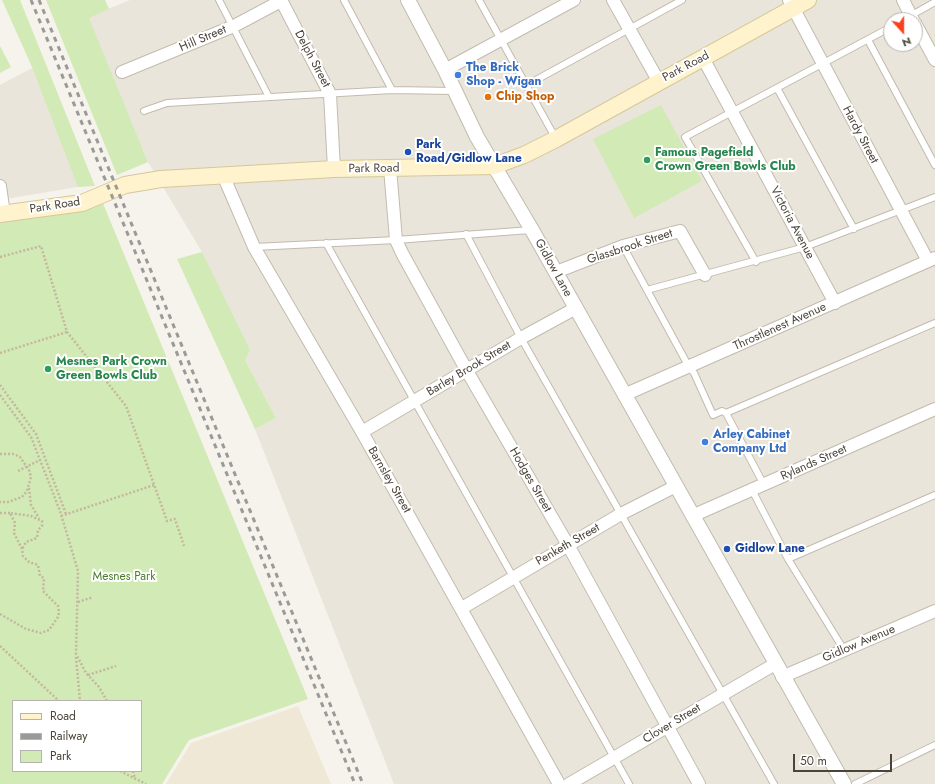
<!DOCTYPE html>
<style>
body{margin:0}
#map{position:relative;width:935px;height:784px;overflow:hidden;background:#f6f3ec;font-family:Jost,sans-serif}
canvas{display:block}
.legend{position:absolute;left:12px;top:700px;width:130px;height:72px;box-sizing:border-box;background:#fff;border:1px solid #b7b4b0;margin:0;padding:5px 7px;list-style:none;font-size:12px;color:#4b4439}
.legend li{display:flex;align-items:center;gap:8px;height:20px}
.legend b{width:20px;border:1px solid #b7b4b0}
.north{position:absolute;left:883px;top:12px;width:40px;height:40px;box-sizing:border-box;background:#fff;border:1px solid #b7b4b0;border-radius:50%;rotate:159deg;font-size:11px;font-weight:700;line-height:16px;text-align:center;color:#4b4439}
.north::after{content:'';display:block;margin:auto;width:14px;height:18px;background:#fc3f1d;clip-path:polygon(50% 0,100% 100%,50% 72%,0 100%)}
.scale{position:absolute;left:793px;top:754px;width:99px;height:18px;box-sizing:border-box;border:2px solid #4b4439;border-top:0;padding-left:5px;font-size:12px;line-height:14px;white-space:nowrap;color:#4b4439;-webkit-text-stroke:3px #fff;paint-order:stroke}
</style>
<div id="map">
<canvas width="935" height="784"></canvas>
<ul class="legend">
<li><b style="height:5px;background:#fff3cd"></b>Road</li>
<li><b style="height:5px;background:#9a9a9a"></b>Railway</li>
<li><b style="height:11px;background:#d2eab5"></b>Park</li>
</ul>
<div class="north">N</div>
<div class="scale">50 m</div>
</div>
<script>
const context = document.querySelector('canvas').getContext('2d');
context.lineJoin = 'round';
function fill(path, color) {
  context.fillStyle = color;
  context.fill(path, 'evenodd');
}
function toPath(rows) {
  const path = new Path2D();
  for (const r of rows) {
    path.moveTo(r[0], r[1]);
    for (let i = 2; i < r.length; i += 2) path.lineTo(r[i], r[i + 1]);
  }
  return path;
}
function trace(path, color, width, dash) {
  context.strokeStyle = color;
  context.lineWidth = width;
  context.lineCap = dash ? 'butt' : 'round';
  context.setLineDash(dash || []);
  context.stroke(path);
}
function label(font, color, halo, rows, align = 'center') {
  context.font = font + ' Jost,sans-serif';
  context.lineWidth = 4;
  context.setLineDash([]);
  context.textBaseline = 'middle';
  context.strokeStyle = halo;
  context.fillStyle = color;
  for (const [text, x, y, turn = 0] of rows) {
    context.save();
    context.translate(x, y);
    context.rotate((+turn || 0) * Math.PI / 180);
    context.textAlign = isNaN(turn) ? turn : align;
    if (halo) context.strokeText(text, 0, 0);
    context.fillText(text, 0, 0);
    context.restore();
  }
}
const residential = toPath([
 [130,0,935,0,935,784,394,784,255,429,276,418,245,360,202,252,148,162,88,17],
 [891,20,915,20,915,44,891,44],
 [36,66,89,185,0,200,0,85]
]);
const education = toPath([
 [298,706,331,784,166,784,191,743]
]);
const green = toPath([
 [2,0,20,0,95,186,78,187,32,67],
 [46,0,105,0,109,9,89,18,148,162,117,175],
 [0,46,11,67,0,73],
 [661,105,702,181,634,218,593,139],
 [102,201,308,699,189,740,162,784,0,784,0,223,79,209],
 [13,701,141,701,141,771,13,771],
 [202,252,250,350,245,360,276,418,255,429,177,259]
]);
const path = toPath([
 [0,257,41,246,67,332,126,406,167,521,175,519,184,546],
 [0,353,67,332],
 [0,385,36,434,66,514],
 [0,395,31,437,60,511,78,571,76,654,86,673,99,687,107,701],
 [0,454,13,454,20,457,29,470,31,477,27,491,22,497,8,502,0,502],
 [18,471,40,460],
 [29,488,31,505,39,518],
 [0,513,10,513],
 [61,516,154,485],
 [78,602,93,597],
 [0,614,26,629,41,633,49,630,58,617,59,612,58,606,43,591,44,578,40,576,38,565,29,562,23,556,22,549,14,533,15,523,10,513,31,516,42,521,42,526,38,530,37,538,26,542,22,549],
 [0,646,59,701],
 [76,657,80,701],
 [88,675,116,666],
 [120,771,146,784],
 [133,771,135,779]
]);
const service = toPath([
 [219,0,269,97],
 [344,0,392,90],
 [479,0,556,139],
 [903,20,935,2],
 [868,40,935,165],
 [525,86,682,0],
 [777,88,854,229],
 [144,111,167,103,392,90,454,91],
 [466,234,521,338,774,784],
 [326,243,629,784],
 [623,246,689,367,694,373,713,415,722,411,726,413,764,485],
 [254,247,396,240,531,230],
 [756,262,685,137,891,27],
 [647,290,805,247,935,197],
 [726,413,935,323],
 [752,490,788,559,935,495],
 [788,559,844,650],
 [855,784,935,745]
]);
const minor = toPath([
 [281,0,330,94,334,169],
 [613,0,659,82],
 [789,0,928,261],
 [903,0,913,20],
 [915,23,935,60],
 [703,58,835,303],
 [445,70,574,0],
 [122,72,234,26,281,1],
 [390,168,396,240,402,253,467,371,568,545,699,784],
 [223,175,254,247,362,432,559,784],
 [0,186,4,214],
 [556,272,623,246,680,231,705,275],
 [624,395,935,258],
 [362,432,521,338,576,308],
 [692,516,935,409],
 [462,608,621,514,676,486],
 [782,677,935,611],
 [569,784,775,664]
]);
const tertiary = toPath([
 [408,0,445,70,477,137,532,230,844,784]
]);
const secondary = toPath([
 [0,214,82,203,125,185,161,179,334,169,494,166,524,155,556,139,808,0]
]);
const rail = toPath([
 [31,0,355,784],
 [39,0,363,784]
]);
const markers = [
 [458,75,4,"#3f7fe0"],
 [488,97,4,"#e8710a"],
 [408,152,4,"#1a4fb4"],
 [647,160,4,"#2e9e5b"],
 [48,369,4,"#2e9e5b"],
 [705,442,4,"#3f7fe0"],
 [727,549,4,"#1a4fb4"]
];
const streetNames = [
 ["Hill Street",203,39,-23],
 ["Delph Street",312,59,62],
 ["Park Road",686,67,-28],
 ["Hardy Street",860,135,62],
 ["Park Road",374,169,-1],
 ["Park Road",55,206,-9],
 ["Victoria Avenue",792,223,62],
 ["Glassbrook Street",630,247,-18],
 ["Gidlow Lane",553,268,61],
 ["Throstlenest Avenue",780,327,-24],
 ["Barley Brook Street",469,369,-31],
 ["Rylands Street",814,463,-24],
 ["Barnsley Street",389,480,60],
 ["Hodges Street",530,480,60],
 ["Penketh Street",568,545,-30],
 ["Gidlow Avenue",859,644,-23],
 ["Clover Street",672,724,-31]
];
const shopNames = [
 ["The Brick",466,68],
 ["Shop - Wigan",466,82],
 ["Arley Cabinet",713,435],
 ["Company Ltd",713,449]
];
const foodNames = [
 ["Chip Shop",496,97]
];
const transitNames = [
 ["Park",416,145],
 ["Road/Gidlow Lane",416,159],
 ["Gidlow Lane",735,549]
];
const leisureNames = [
 ["Famous Pagefield",655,153],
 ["Crown Green Bowls Club",655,167],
 ["Mesnes Park Crown",56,362],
 ["Green Bowls Club",56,376]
];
const parkNames = [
 ["Mesnes Park",124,577]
];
fill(residential, '#eae5da');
fill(education, '#efe8d6');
fill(green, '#d2eab5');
trace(service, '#c2bbae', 8);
trace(minor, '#c2bbae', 14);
trace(tertiary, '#c2bbae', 16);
trace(secondary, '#d6c79b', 18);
trace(path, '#c4b79f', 2.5, [2, 2]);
trace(service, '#fff', 6);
trace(minor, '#fff', 12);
trace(tertiary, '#fff', 14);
trace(secondary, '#fff3cd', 16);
trace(rail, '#9a9a9a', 3, [5, 5]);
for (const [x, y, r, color] of markers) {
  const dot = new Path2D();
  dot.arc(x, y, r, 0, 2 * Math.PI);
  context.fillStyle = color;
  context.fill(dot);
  trace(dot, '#fff', 1.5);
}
label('12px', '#4b4439', '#fff', streetNames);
label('bold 12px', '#366cbe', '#fff', shopNames, 'left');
label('bold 12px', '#c56008', '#fff', foodNames, 'left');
label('bold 12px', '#164399', '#fff', transitNames, 'left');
label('bold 12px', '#27864d', '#fff', leisureNames, 'left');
label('12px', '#4a7f2a', '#fff', parkNames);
</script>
